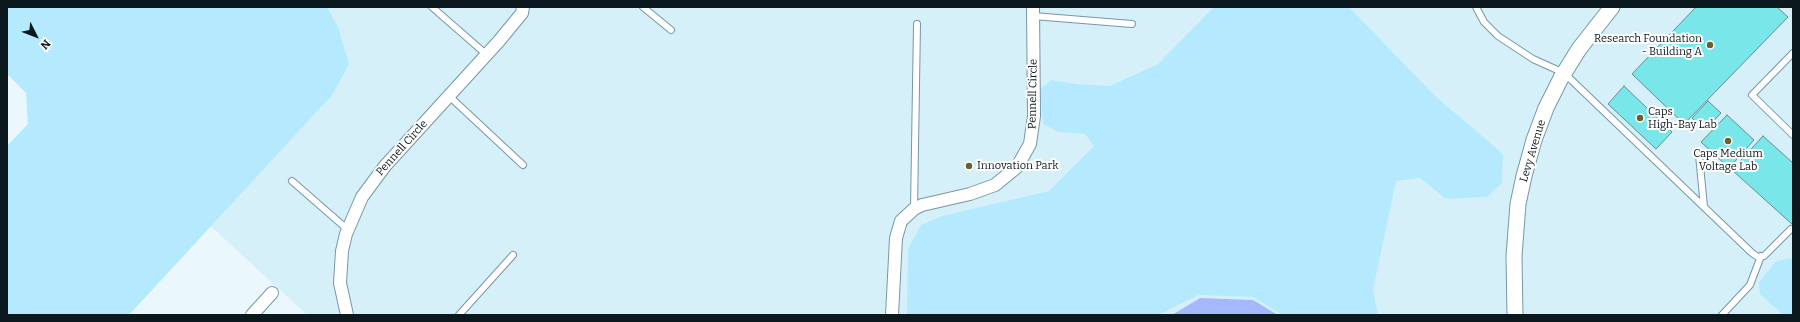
<!DOCTYPE html>
<style>
body{margin:0}
#map{position:relative;width:1800px;height:322px;overflow:hidden;background:#eaf8fd;font-family:Bitter,serif}
canvas{display:block}
.frame{position:absolute;inset:0;border:8px solid #0b181d;pointer-events:none}
.north{position:absolute;left:16px;top:16px;width:40px;height:40px;-webkit-text-stroke:3px #fff;paint-order:stroke;rotate:132deg;font-size:11px;font-weight:700;line-height:16px;text-align:center;color:#0b181d}
.north::after{content:'';display:block;margin:auto;width:14px;height:18px;background:#0b181d;clip-path:polygon(50% 0,100% 100%,50% 72%,0 100%)}
</style>
<div id="map">
<canvas width="1800" height="322"></canvas>
<div class="frame"></div>
<div class="north">N</div>
</div>
<script>
const context = document.querySelector('canvas').getContext('2d');
context.lineJoin = 'round';
function fill(path, color) {
  context.fillStyle = color;
  context.fill(path, 'evenodd');
}
function toPath(rows) {
  const path = new Path2D();
  for (const r of rows) {
    path.moveTo(r[0], r[1]);
    for (let i = 2; i < r.length; i += 2) path.lineTo(r[i], r[i + 1]);
  }
  return path;
}
function trace(path, color, width, dash) {
  context.strokeStyle = color;
  context.lineWidth = width;
  context.lineCap = dash ? 'butt' : 'round';
  context.setLineDash(dash || []);
  context.stroke(path);
}
function label(font, color, halo, rows, align = 'center') {
  context.font = font + ' Bitter,serif';
  context.lineWidth = 4;
  context.setLineDash([]);
  context.textBaseline = 'middle';
  context.strokeStyle = halo;
  context.fillStyle = color;
  for (const [text, x, y, turn = 0] of rows) {
    context.save();
    context.translate(x, y);
    context.rotate((+turn || 0) * Math.PI / 180);
    context.textAlign = isNaN(turn) ? turn : align;
    if (halo) context.strokeText(text, 0, 0);
    context.fillText(text, 0, 0);
    context.restore();
  }
}
const built = toPath([
 [7,7,1793,7,1793,315,307,315,7,38]
]);
const green = toPath([
 [7,7,327,7,338,27,349,64,332,95,129,315,7,315,7,146,28,124,26,93,7,74],
 [1214,7,1349,7,1434,95,1503,154,1502,183,1487,197,1446,199,1420,178,1396,181,1373,290,1378,315,1282,315,1253,297,1199,295,1158,315,907,315,908,249,921,225,942,216,1049,191,1094,146,1085,134,1059,132,1043,124,1040,90,1051,80,1076,84,1110,86,1158,64],
 [1789,258,1793,259,1793,315,1783,315,1760,294,1759,282,1775,262]
]);
const water = toPath([
 [1200,298,1253,300,1278,315,1172,315]
]);
const building = toPath([
 [1696,7,1777,7,1788,17,1684,124,1632,74,1696,7],
 [1624,86,1672,132,1656,149,1608,104,1624,86],
 [1708,101,1721,113,1705,130,1692,118,1708,101],
 [1727,115,1754,140,1729,168,1701,142,1727,115],
 [1763,136,1793,163,1793,225,1732,170,1763,136]
]);
const service = toPath([
 [432,7,487,55],
 [643,7,671,30],
 [1476,7,1484,22,1498,36,1533,59,1564,73,1752,253,1758,257,1764,256,1791,229],
 [1033,16,1132,24],
 [1793,53,1752,95,1793,135],
 [449,96,523,165],
 [1699,155,1704,207],
 [292,181,347,229],
 [914,209,917,24],
 [459,315,513,255],
 [1722,315,1750,285,1761,256]
]);
const minor = toPath([
 [252,315,272,293],
 [347,315,340,283,342,251,346,234,362,197,385,166,499,41,522,13,523,7],
 [892,315,896,238,901,221,914,209,922,205,970,194,995,185,1017,167,1030,144,1034,116,1033,7]
]);
const tertiary = toPath([
 [1515,315,1514,256,1518,204,1524,176,1534,140,1546,108,1561,78,1579,49,1612,7]
]);
const markers = [
 [1710,45,4,"#6a612d"],
 [1640,118,4,"#6a612d"],
 [1728,141,4,"#6a612d"],
 [969,166,4,"#6a612d"]
];
const poiNames = [
 ["Research Foundation",1702,39,"right"],
 ["- Building A",1702,52,"right"],
 ["Caps",1648,112],
 ["High-Bay Lab",1648,125],
 ["Caps Medium",1728,154,"center"],
 ["Voltage Lab",1728,167,"center"],
 ["Innovation Park",977,166]
];
const streetNames = [
 ["Pennell Circle",1033,94,-89],
 ["Pennell Circle",402,148,-48],
 ["Levy Avenue",1533,151,-73]
];
fill(built, '#d6f0fa');
fill(green, '#b5eafe');
fill(water, '#a6b8fd');
fill(building, '#79e6e9');
trace(building, '#688e8f', 1);
trace(service, '#7698a5', 8);
trace(minor, '#7698a5', 14);
trace(tertiary, '#7698a5', 17);
trace(service, '#fff', 6);
trace(minor, '#fff', 12);
trace(tertiary, '#fff', 15);
for (const [x, y, r, color] of markers) {
  const dot = new Path2D();
  dot.arc(x, y, r, 0, 2 * Math.PI);
  context.fillStyle = color;
  context.fill(dot);
  trace(dot, '#fff', 1.5);
}
label('11px', '#0b181d', '#fff', poiNames, 'left');
label('11px', '#0b181d', '#fff', streetNames);
</script>
